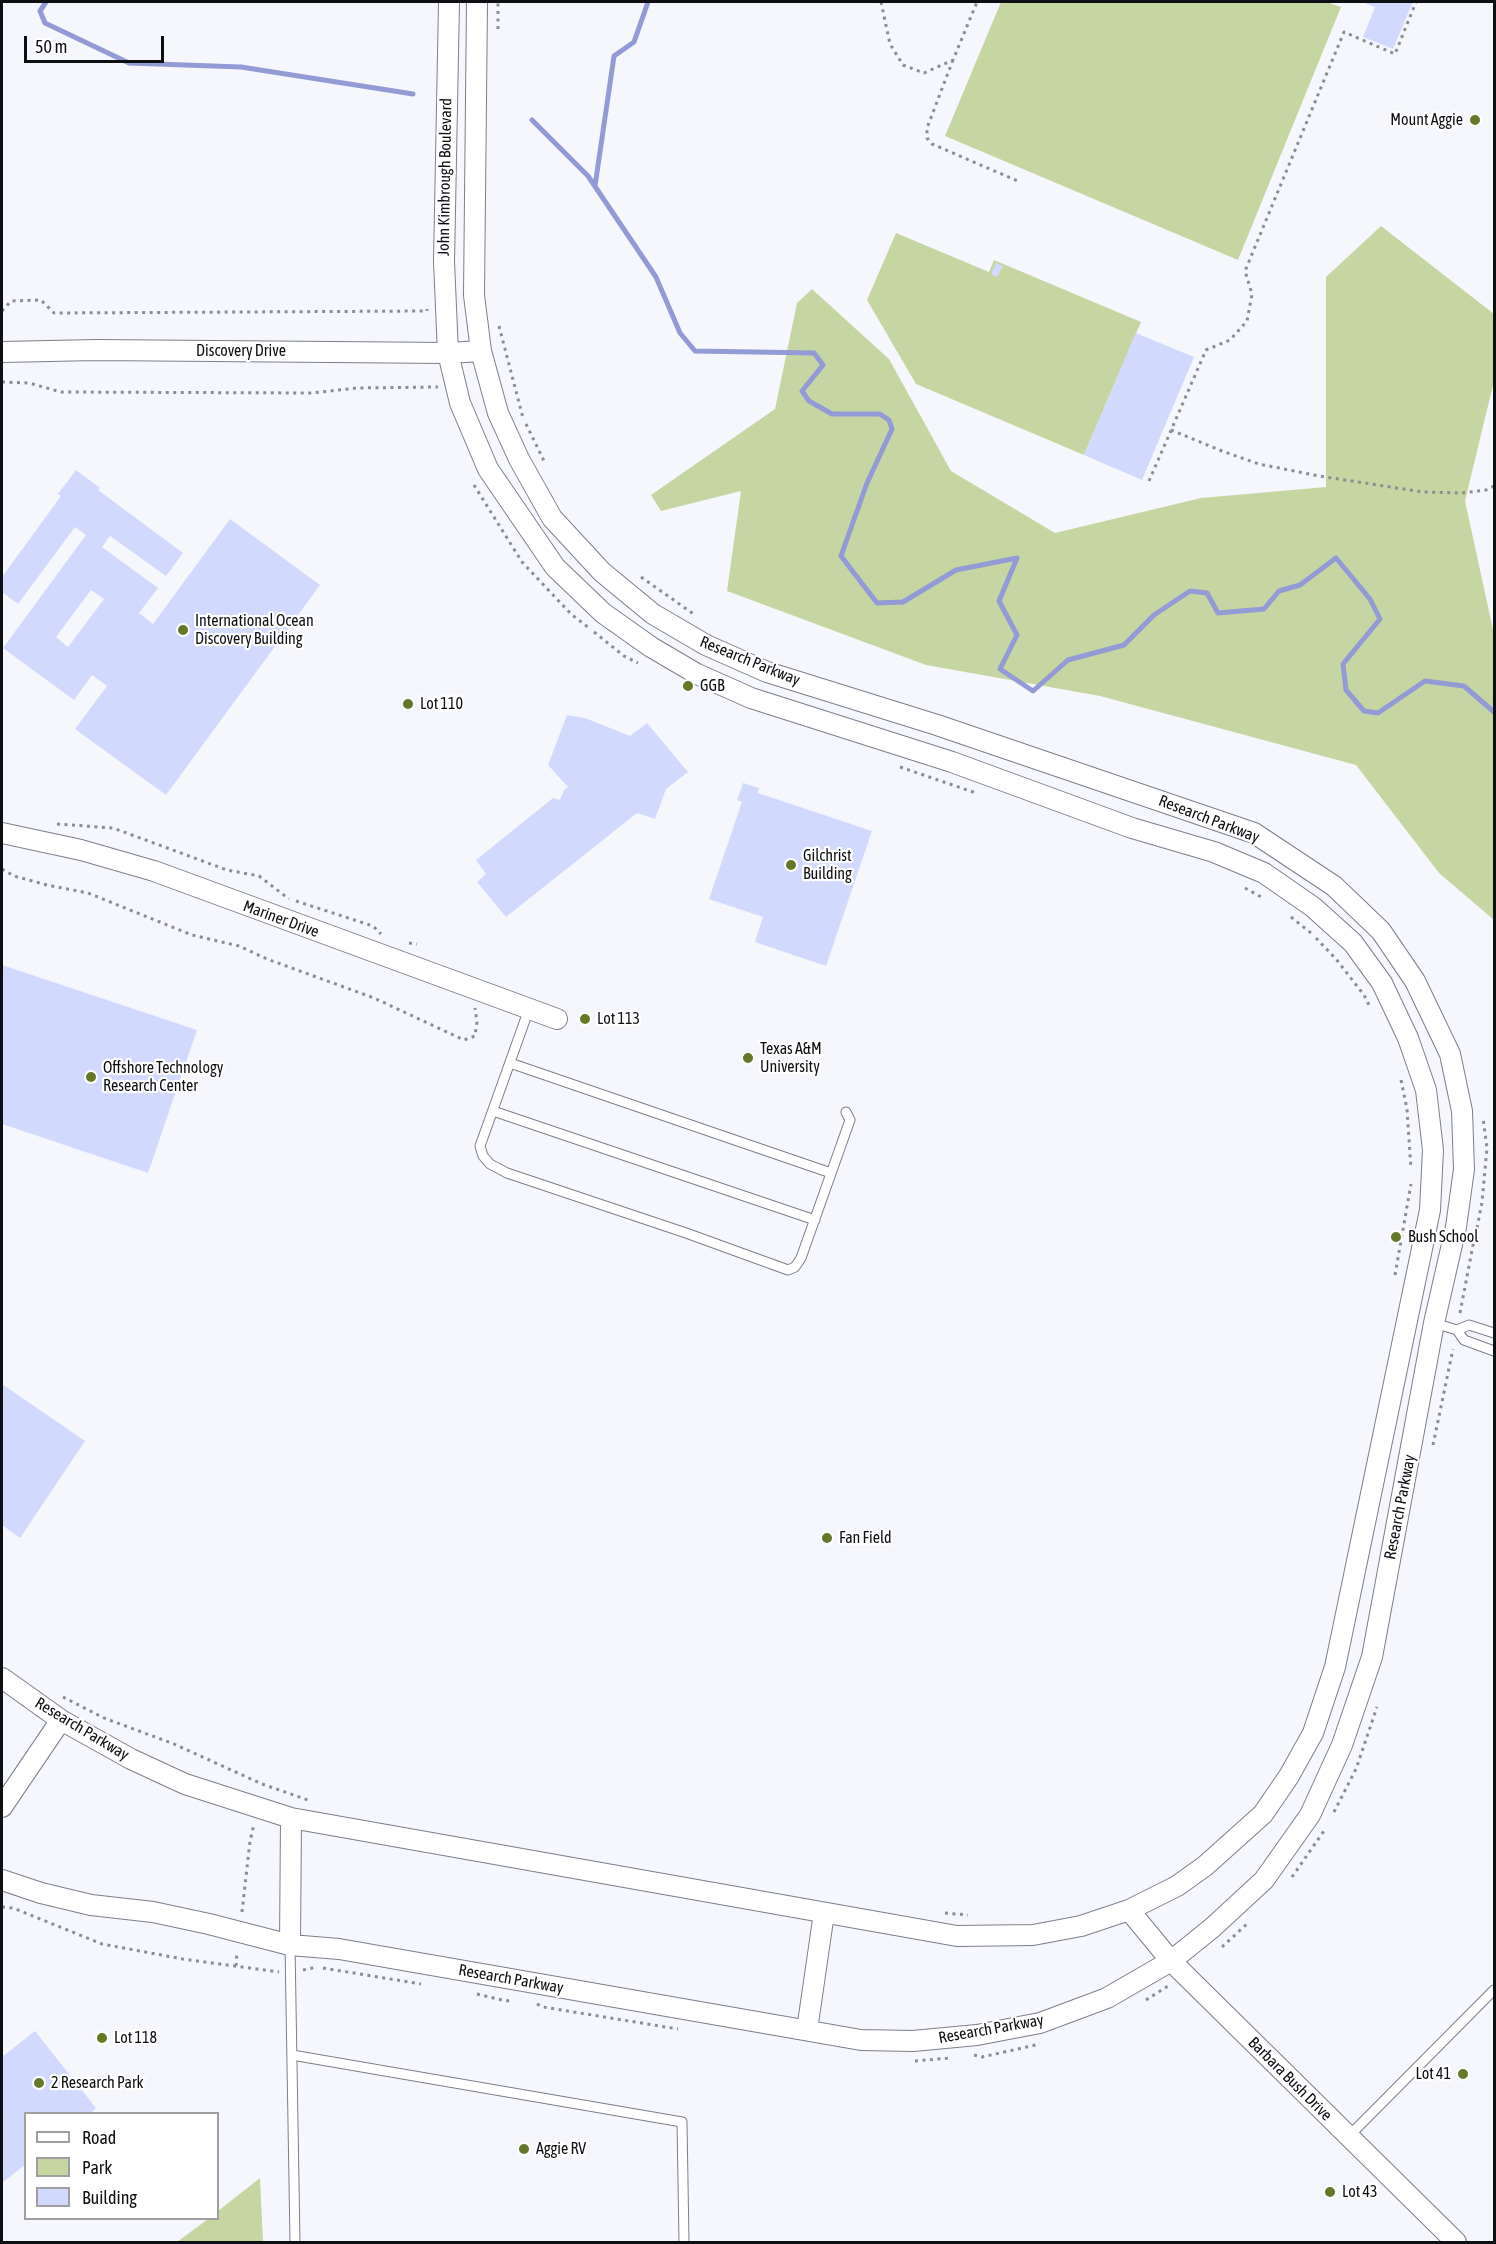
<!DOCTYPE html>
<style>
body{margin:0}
#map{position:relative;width:1496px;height:2244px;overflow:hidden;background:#f6f7fd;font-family:"Asap Condensed",sans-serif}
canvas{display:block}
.frame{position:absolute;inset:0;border:3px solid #0e0f13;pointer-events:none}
.legend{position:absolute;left:24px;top:2112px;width:195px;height:108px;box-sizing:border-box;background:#fff;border:2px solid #9f9fa1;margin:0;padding:8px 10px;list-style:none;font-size:18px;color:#0e0f13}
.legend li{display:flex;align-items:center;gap:12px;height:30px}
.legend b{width:30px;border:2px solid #9f9fa1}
.scale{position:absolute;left:24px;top:36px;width:140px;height:27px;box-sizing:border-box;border:3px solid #0e0f13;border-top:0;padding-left:8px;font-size:18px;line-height:21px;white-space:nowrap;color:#0e0f13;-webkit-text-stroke:4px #fff;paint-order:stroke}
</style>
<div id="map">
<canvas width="1496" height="2244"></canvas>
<div class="frame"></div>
<ul class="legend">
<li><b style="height:8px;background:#fff"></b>Road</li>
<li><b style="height:16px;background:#c6d6a3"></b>Park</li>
<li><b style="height:16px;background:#d2d9fe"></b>Building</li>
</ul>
<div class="scale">50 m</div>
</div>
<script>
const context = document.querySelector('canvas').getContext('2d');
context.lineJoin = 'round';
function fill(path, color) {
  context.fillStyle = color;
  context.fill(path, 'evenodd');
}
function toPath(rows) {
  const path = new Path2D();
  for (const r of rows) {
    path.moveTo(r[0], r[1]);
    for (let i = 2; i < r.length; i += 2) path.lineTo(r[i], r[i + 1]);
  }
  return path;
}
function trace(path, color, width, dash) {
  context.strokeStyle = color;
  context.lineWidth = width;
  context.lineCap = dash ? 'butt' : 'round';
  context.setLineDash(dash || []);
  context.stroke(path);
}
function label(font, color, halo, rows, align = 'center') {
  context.font = font + ' "Asap Condensed",sans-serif';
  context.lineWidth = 4.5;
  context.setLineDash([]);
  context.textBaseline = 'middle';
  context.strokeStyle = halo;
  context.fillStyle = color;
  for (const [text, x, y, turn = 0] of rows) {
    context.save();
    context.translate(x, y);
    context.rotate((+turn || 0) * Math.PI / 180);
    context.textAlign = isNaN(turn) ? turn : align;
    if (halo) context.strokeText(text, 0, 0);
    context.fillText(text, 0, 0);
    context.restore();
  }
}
const green = toPath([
 [1001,2,1327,2,1341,7,1238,260,945,136],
 [1381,226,1494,314,1494,381,1465,501,1494,634,1494,920,1439,873,1356,765,1100,696,926,665,727,591,741,491,661,511,651,495,775,409,797,303,812,289,889,359,951,471,1055,533,1201,498,1326,487,1326,277],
 [896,233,989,272,994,260,1141,322,1084,455,916,384,867,300],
 [260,2178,263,2242,177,2242,208,2219,218,2218,218,2211]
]);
const stream = toPath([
 [46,2,40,11,45,23,129,63,241,67,413,94],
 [532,120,588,176,656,277,680,333,695,351,814,353,823,365,802,391,809,401,832,414,880,414,889,420,892,429,867,483,841,556,877,603,903,602,956,570,1017,558,999,601,1017,635,1000,669,1033,691,1068,660,1124,645,1154,615,1190,591,1207,593,1218,613,1264,609,1279,591,1300,585,1336,558,1370,599,1380,619,1343,664,1346,690,1364,711,1378,713,1425,681,1464,686,1494,712],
 [595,186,614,56,634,42,648,2]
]);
const building = toPath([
 [1361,2,1413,2,1393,49,1363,37,1375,7],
 [996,263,1003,266,997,277,991,274],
 [1136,333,1194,357,1142,480,1084,455],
 [76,470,100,488,98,490,183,553,166,576,110,536,102,547,158,588,139,613,153,624,230,519,320,585,166,795,75,729,107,686,92,675,74,700,3,648,86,535,75,527,18,604,2,592,2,577,61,496,58,494],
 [91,590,104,599,68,647,56,637],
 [567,715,585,718,630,736,647,723,688,772,666,789,655,819,637,813,506,917,477,882,486,874,476,860,553,798,560,800,564,790,568,787,548,765],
 [743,783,759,788,758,793,872,831,826,966,755,942,763,917,709,899,742,802,737,800],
 [2,965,197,1030,148,1173,2,1124],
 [2,1384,85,1441,20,1538,2,1525],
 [35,2031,96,2108,90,2114,26,2114,26,2164,2,2183,2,2057]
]);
const path = toPath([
 [881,2,890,44,903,65,924,73,953,60,977,2],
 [498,29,498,2],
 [953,60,927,128,927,138,932,144,1020,182],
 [2,311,11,301,41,300,54,313,427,311,427,309],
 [499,326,523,418],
 [2,382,29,383,61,392,312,393,357,388,438,387],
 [526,424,544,461],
 [1171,430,1222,451,1259,464,1319,476,1423,492,1462,493,1486,490,1494,486],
 [1149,481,1206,350,1230,340,1247,321,1252,294,1245,271,1344,32,1395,54,1416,2],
 [474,485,522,562,571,614,589,628],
 [641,577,695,615],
 [594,632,624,656,638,663],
 [900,767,976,793],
 [57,824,113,828,227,870,259,876,289,899],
 [2,869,14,876,47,885,88,893,192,935,239,946,267,959,374,998,464,1040,475,1036,477,1022,475,1008],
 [1245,888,1263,898],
 [296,901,373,926,381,934],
 [1291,917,1311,933],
 [1316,938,1336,959,1364,995,1369,1005],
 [409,943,417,944],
 [1401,1080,1407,1109,1411,1169],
 [1477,1228,1482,1202,1487,1148,1483,1118],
 [1395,1275,1411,1184],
 [1460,1313,1474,1240],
 [1433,1445,1453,1349],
 [63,1697,104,1718,174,1744,262,1784,308,1800],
 [1334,1812,1356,1769,1377,1707],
 [1292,1877,1326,1828],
 [2,1907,13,1908,102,1944,183,1959,279,1972],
 [242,1912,250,1841,254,1824],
 [945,1913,968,1915],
 [1222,1947,1248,1923],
 [236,1966,237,1952],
 [323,1968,421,1984],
 [303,1970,317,1967],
 [477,1994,506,2001,512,2000],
 [1146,2000,1168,1986],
 [537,2004,543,2007,678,2029],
 [974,2055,982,2057,1040,2044],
 [915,2061,950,2058]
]);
const service = toPath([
 [529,1009,480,1146,483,1156,490,1164,507,1173,686,1233,788,1270,795,1267,801,1258,850,1120,846,1112],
 [510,1063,831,1173],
 [493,1111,815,1220],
 [1434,1323,1457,1330,1464,1340,1494,1351],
 [1457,1330,1469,1325,1494,1333],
 [290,1945,295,2242],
 [292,2055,682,2122,684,2242],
 [1349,2136,1494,1990]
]);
const minor = toPath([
 [2,352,96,350,448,353,481,351],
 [2,833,81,850,154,871,557,1019],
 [2,1678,61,1720,131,1759,185,1784,291,1818,957,1936,1033,1935,1081,1926,1129,1910,1177,1886,1205,1866,1263,1814,1289,1776,1313,1733,1335,1667,1430,1210,1433,1150,1426,1090,1408,1038,1382,983,1353,943,1313,907,1264,873,1214,852,1132,828,952,762,751,698,697,674,651,647,603,613,555,567,488,469,460,403,448,353,444,262,449,2],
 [2,1807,61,1720],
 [2,1880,41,1893,91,1905,153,1912,209,1924,290,1945,339,1949,861,2040,913,2041,977,2035,1040,2023,1107,1998,1171,1961,1212,1928,1264,1880,1310,1815,1342,1745,1372,1657,1434,1323,1456,1227,1464,1169,1462,1111,1450,1054,1415,981,1381,931,1334,886,1254,833,937,725,767,672,706,645,653,614,602,572,552,518,519,459,498,413,481,351,474,295,477,2],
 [1129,1910,1171,1961,1456,2242],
 [290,1945,291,1818],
 [807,2030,824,1913]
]);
const markers = [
 [1475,120,6,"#647827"],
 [183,630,6,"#647827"],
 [688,686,6,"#647827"],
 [408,704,6,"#647827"],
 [791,865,6,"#647827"],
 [585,1019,6,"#647827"],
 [748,1058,6,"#647827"],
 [91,1077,6,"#647827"],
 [1396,1237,6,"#647827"],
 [827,1538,6,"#647827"],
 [102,2038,6,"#647827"],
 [1463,2074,6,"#647827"],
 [39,2083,6,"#647827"],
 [524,2149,6,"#647827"],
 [1330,2192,6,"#647827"]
];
const poiNames = [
 ["Mount Aggie",1463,120,"right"],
 ["International Ocean",195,621],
 ["Discovery Building",195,639],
 ["GGB",700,686],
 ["Lot 110",420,704],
 ["Gilchrist",803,856],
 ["Building",803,874],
 ["Lot 113",597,1019],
 ["Texas A&M",760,1049],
 ["University",760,1067],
 ["Offshore Technology",103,1068],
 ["Research Center",103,1086],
 ["Bush School",1408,1237],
 ["Fan Field",839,1538],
 ["Lot 118",114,2038],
 ["Lot 41",1451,2074,"right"],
 ["2 Research Park",51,2083],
 ["Aggie RV",536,2149],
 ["Lot 43",1342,2192]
];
const streetNames = [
 ["John Kimbrough Boulevard",445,177,-89],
 ["Discovery Drive",241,351],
 ["Research Parkway",750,661,22],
 ["Research Parkway",1209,819,21],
 ["Mariner Drive",281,919,20],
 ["Research Parkway",1400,1507,-79],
 ["Research Parkway",82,1729,31],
 ["Research Parkway",511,1979,10],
 ["Research Parkway",991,2029,-10],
 ["Barbara Bush Drive",1290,2079,45]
];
fill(green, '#c6d6a3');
trace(stream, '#929bd6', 5);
fill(building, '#d2d9fe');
trace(service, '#7c7e8c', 11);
trace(minor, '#7c7e8c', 22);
trace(path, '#8c8d92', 3, [3, 4.5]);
trace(service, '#fff', 9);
trace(minor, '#fff', 20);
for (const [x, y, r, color] of markers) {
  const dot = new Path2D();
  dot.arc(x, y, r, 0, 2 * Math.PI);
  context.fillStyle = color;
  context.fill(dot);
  trace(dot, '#fff', 2);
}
label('16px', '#0e0f13', '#fff', poiNames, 'left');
label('16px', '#0e0f13', '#fff', streetNames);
</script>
